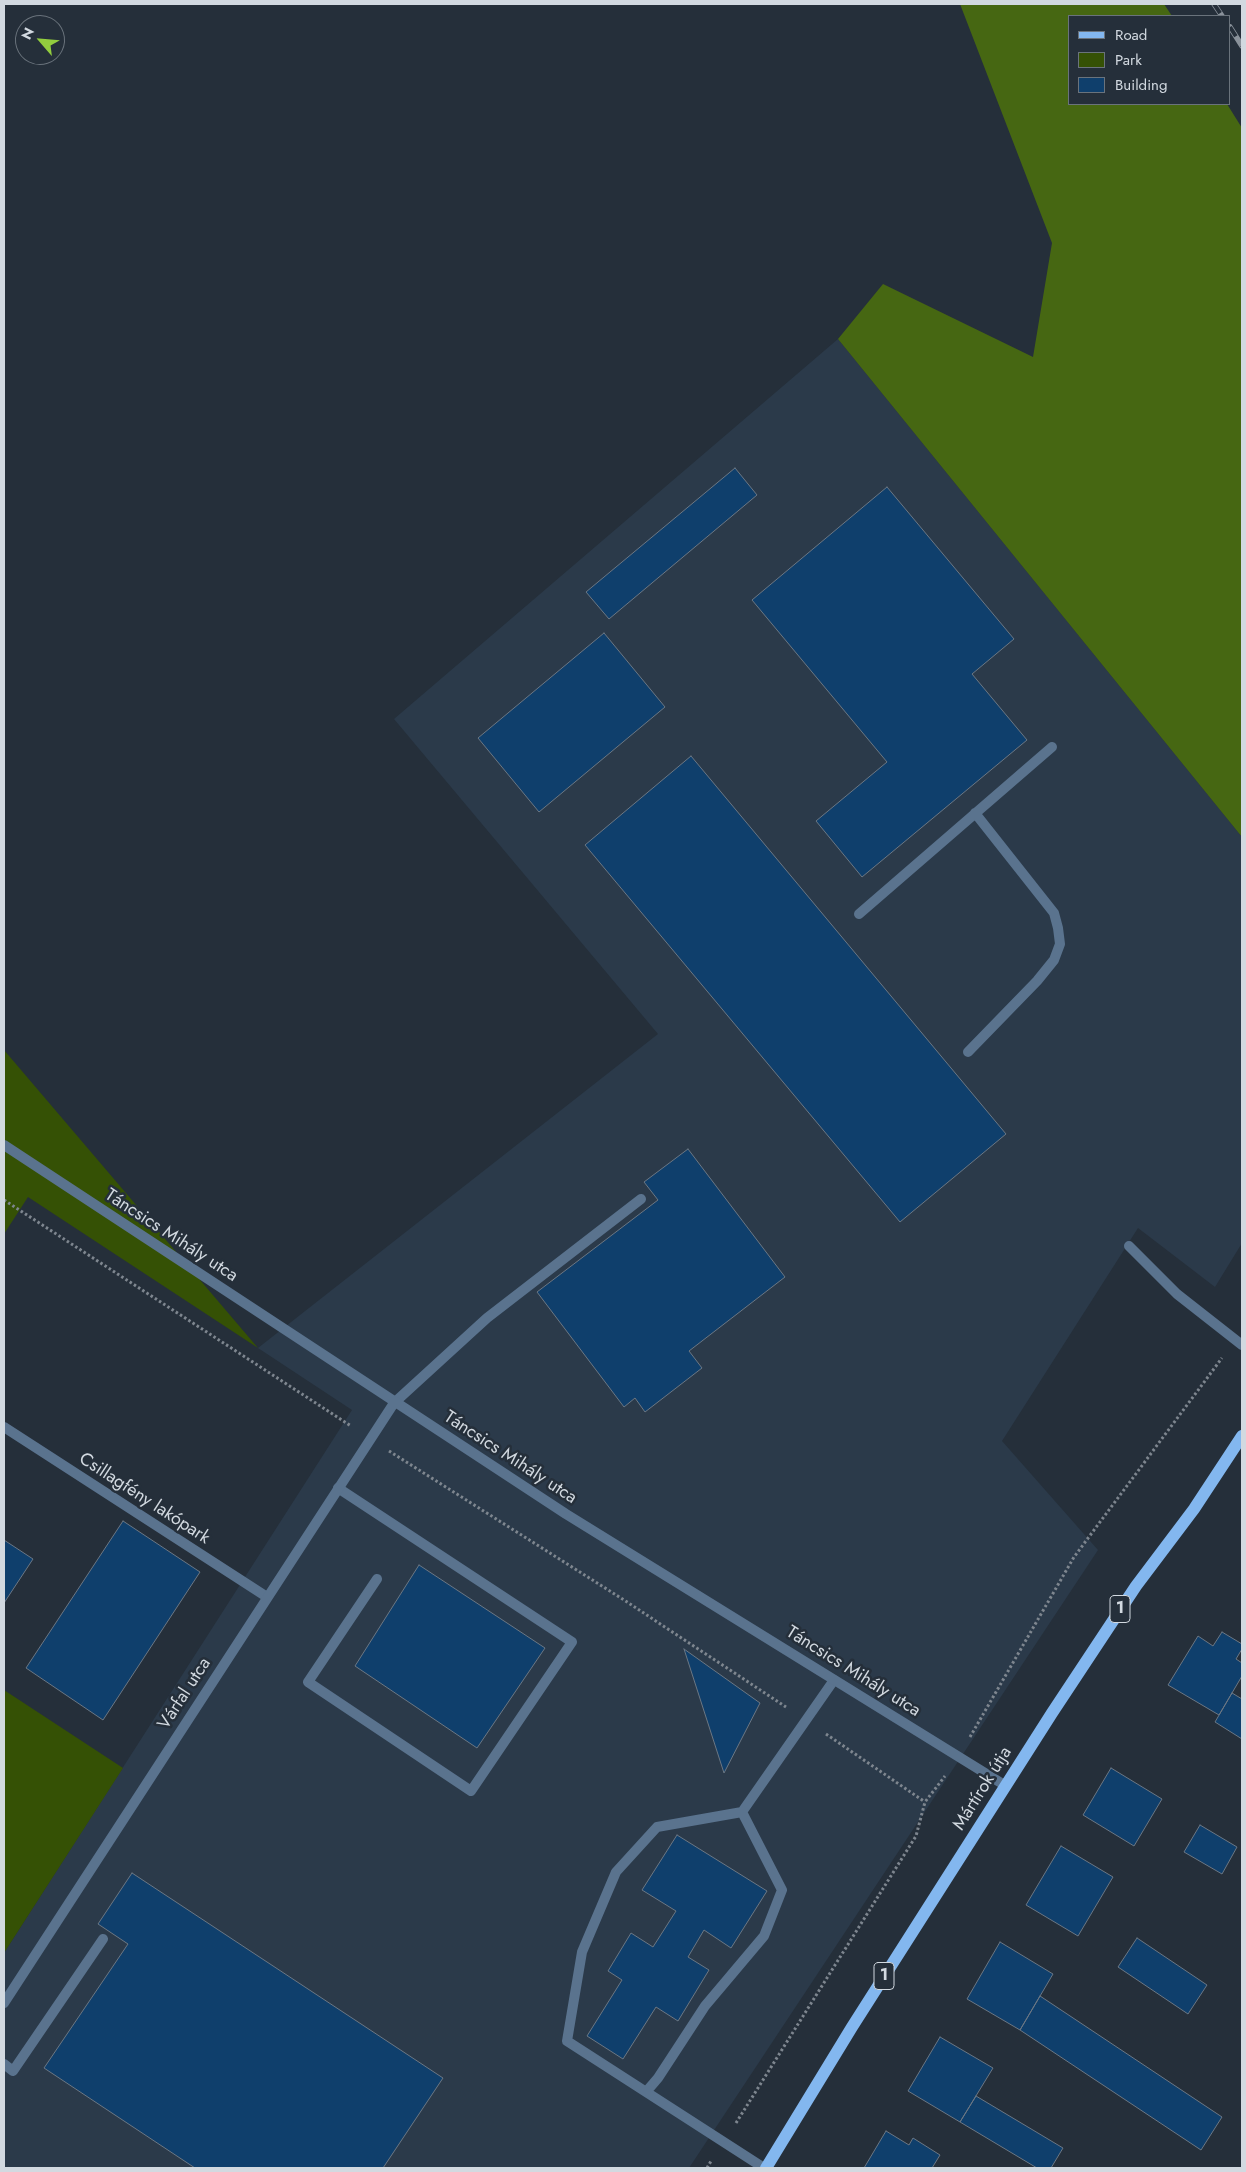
<!DOCTYPE html>
<meta charset="utf-8">
<style>
body{margin:0}
#map{position:relative;width:1246px;height:2172px;overflow:hidden;background:#252f3a;font-family:Jost,sans-serif}
canvas{display:block}
.frame{position:absolute;inset:0;border:5px solid #d2d9e0;pointer-events:none}
.legend{position:absolute;left:1068px;top:15px;width:162px;height:90px;box-sizing:border-box;background:#252f3a;border:1px solid #6a737c;margin:0;padding:6px 9px;list-style:none;font-size:15px;color:#d2d9e0}
.legend li{display:flex;align-items:center;gap:10px;height:25px}
.legend b{width:25px;border:1px solid #6a737c}
.north{position:absolute;left:15px;top:15px;width:50px;height:50px;box-sizing:border-box;background:#252f3a;border:1px solid #6a737c;border-radius:50%;rotate:297deg;font-size:14px;font-weight:700;line-height:20px;text-align:center;color:#d2d9e0}
.north::after{content:'';display:block;margin:auto;width:18px;height:22px;background:#92cd3e;clip-path:polygon(50% 0,100% 100%,50% 72%,0 100%)}
</style>
<div id="map">
<canvas width="1246" height="2172"></canvas>
<div class="frame"></div>
<ul class="legend">
<li><b style="height:6px;background:#83b7ef"></b>Road</li>
<li><b style="height:14px;background:#355105"></b>Park</li>
<li><b style="height:14px;background:#0f3f6c"></b>Building</li>
</ul>
<div class="north">N</div>
</div>
<script>
const context = document.querySelector('canvas').getContext('2d');
context.lineJoin = 'round';
function fill(path, color) {
  context.fillStyle = color;
  context.fill(path, 'evenodd');
}
function toPath(rows) {
  const path = new Path2D();
  for (const r of rows) {
    path.moveTo(r[0], r[1]);
    for (let i = 2; i < r.length; i += 2) path.lineTo(r[i], r[i + 1]);
  }
  return path;
}
function trace(path, color, width, dash) {
  context.strokeStyle = color;
  context.lineWidth = width;
  context.lineCap = dash ? 'butt' : 'round';
  context.setLineDash(dash || []);
  context.stroke(path);
}
function label(font, color, halo, rows, align = 'center') {
  context.font = font + ' Jost,sans-serif';
  context.lineWidth = 5;
  context.setLineDash([]);
  context.textBaseline = 'middle';
  context.strokeStyle = halo;
  context.fillStyle = color;
  for (const [text, x, y, turn = 0] of rows) {
    context.save();
    context.translate(x, y);
    context.rotate((+turn || 0) * Math.PI / 180);
    context.textAlign = isNaN(turn) ? turn : align;
    if (halo) context.strokeText(text, 0, 0);
    context.fillText(text, 0, 0);
    context.restore();
  }
}
const built = toPath([
 [838,339,1242,837,1242,1243,1215,1287,1138,1228,1002,1441,1098,1550,689,2168,4,2168,4,1953,352,1410,258,1348,658,1034,394,719]
]);
const green = toPath([
 [4,1050,258,1348,28,1197,4,1234],
 [4,1690,123,1768,4,1953]
]);
const forest = toPath([
 [960,4,1164,4,1172,16,1070,16,1070,104,1227,104,1242,128,1242,837,838,339,883,284,1033,357,1052,243]
]);
const building = toPath([
 [735,468,757,495,609,619,586,592,735,468],
 [887,487,1014,639,972,674,1027,740,862,877,816,821,887,762,752,600,887,487],
 [604,633,665,707,539,812,478,738,604,633],
 [691,756,1006,1134,900,1222,585,845,691,756],
 [688,1149,785,1277,689,1351,702,1368,645,1412,635,1398,624,1407,537,1292,658,1200,644,1182,688,1149],
 [123,1521,200,1572,103,1720,26,1668,123,1521],
 [4,1540,33,1559,4,1603,4,1540],
 [419,1565,545,1648,477,1748,355,1666,419,1565],
 [1222,1632,1242,1644,1242,1649,1236,1659,1242,1663,1242,1676,1219,1715,1168,1685,1198,1636,1213,1646,1222,1632],
 [684,1649,760,1703,724,1773,684,1649],
 [1232,1693,1242,1699,1242,1739,1215,1722,1232,1693],
 [1111,1768,1162,1799,1134,1846,1083,1815,1111,1768],
 [1200,1825,1237,1847,1222,1874,1184,1852,1200,1825],
 [677,1835,767,1891,731,1948,704,1930,688,1957,709,1970,678,2021,656,2007,623,2059,587,2036,622,1980,608,1971,631,1933,653,1947,676,1911,642,1890,677,1835],
 [1061,1846,1113,1877,1078,1936,1026,1905,1061,1846],
 [132,1873,443,2078,383,2168,195,2168,44,2068,128,1944,98,1924,132,1873],
 [1137,1938,1207,1985,1188,2014,1118,1967,1137,1938],
 [1000,1942,1053,1974,1020,2030,967,1999,1000,1942],
 [1040,1996,1222,2117,1201,2150,1020,2030,1040,1996],
 [940,2037,993,2068,960,2122,908,2091,940,2037],
 [976,2096,1063,2148,1051,2168,1037,2168,960,2122,976,2096],
 [886,2131,909,2145,913,2138,940,2155,932,2168,864,2168,886,2131]
]);
const path = toPath([
 [4,1200,351,1426],
 [389,1451,624,1600,786,1707],
 [826,1734,925,1802],
 [970,1737,1074,1557,1222,1358],
 [736,2123,916,1836,925,1802,945,1776],
 [707,2168,711,2161]
]);
const service = toPath([
 [859,914,1052,747],
 [968,1052,1037,981,1054,960,1060,944,1058,928,1054,913,975,813],
 [1129,1246,1177,1294,1242,1345],
 [394,1403,487,1318,641,1199],
 [4,1427,267,1597],
 [338,1488,572,1642,471,1791,308,1682,377,1579],
 [4,2064,13,2071,103,1939],
 [646,2092,658,2078,705,2006,764,1936,782,1890,742,1812],
 [764,2168,567,2041,582,1952,616,1872,657,1827,742,1812,834,1680]
]);
const minor = toPath([
 [4,1145,566,1514,1006,1786],
 [4,2003,394,1403]
]);
const primary = toPath([
 [766,2168,852,2027,1052,1713,1136,1586,1194,1509,1242,1436]
]);
const rail = toPath([
 [1214,4,1222,16],
 [1230,27,1242,46]
]);
const shields = [
 [1120,1609,20],
 [884,1976,20]
];
const shieldNames = [
 ["1",1120,1609],
 ["1",884,1976]
];
const streetNames = [
 ["Táncsics Mihály utca",171,1236,33],
 ["Táncsics Mihály utca",510,1458,33],
 ["Csillagfény lakópark",144,1499,33],
 ["Táncsics Mihály utca",853,1672,32],
 ["Várfal utca",185,1694,-57],
 ["Mártírok útja",983,1789,-58]
];
fill(built, '#2b3a4a');
fill(green, '#355105');
fill(forest, '#466712');
fill(building, '#0f3f6c');
trace(building, '#6b7784', 1);
trace(path, '#7e868f', 3, [2.5, 2.5]);
trace(service, '#5a738e', 10);
trace(minor, '#5a738e', 10);
trace(primary, '#83b7ef', 12);
trace(rail, '#8a929b', 5.5);
trace(rail, '#252f3a', 4, [11]);
for (const [x, y, w] of shields) {
  const box = new Path2D();
  box.roundRect(x - w / 2, y - 13.5, w, 27, 4);
  context.fillStyle = '#252f3a';
  context.fill(box);
  trace(box, '#d2d9e0', 1);
}
label('bold 16px', '#d2d9e0', null, shieldNames);
label('18px', '#d2d9e0', '#252f3a', streetNames);
</script>
